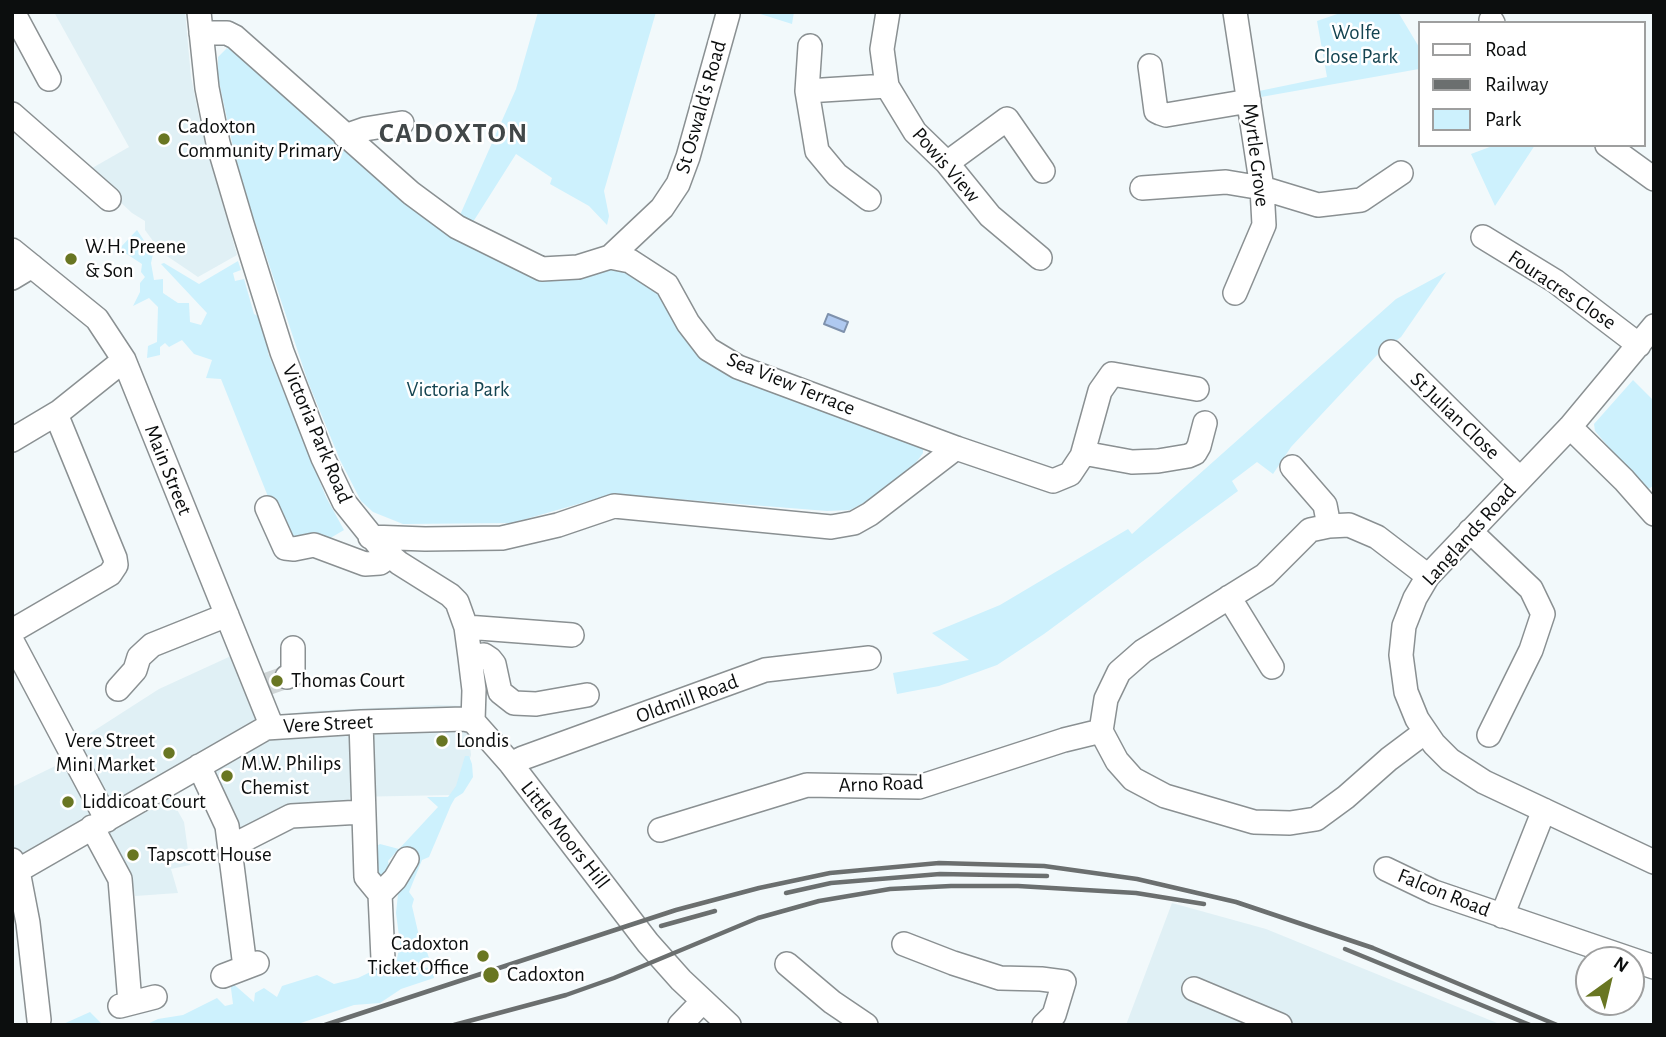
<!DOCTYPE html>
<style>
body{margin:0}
#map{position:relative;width:1666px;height:1037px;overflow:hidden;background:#f2f9fb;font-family:"Alegreya Sans",sans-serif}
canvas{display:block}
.frame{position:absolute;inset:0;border:14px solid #0c0e0e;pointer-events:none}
.legend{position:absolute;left:1418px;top:21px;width:228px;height:126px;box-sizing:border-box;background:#fff;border:2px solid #9e9f9f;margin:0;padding:9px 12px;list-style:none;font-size:21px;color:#0c0e0e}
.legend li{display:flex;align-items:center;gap:14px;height:35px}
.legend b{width:35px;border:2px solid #9e9f9f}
.north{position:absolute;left:1575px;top:946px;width:70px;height:70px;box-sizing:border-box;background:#fff;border:2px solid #9e9f9f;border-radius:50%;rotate:34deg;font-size:19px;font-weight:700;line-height:28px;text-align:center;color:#0c0e0e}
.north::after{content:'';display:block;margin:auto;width:24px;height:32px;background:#697622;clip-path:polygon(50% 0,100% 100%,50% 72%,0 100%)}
</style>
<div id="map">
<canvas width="1666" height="1037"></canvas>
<div class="frame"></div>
<ul class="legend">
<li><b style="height:9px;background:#fff"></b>Road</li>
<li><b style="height:9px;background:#6b6f6f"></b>Railway</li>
<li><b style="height:19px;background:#cdf1fd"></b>Park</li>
</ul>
<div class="north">N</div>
</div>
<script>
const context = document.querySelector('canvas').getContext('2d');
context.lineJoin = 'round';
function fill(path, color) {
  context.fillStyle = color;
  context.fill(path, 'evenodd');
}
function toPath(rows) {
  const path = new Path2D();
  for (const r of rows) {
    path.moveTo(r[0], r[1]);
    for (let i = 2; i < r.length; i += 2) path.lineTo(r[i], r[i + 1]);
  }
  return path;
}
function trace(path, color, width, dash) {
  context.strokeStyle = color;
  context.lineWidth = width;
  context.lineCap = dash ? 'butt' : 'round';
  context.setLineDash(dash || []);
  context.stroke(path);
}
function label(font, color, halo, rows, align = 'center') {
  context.font = font + ' "Alegreya Sans",sans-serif';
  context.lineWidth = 5;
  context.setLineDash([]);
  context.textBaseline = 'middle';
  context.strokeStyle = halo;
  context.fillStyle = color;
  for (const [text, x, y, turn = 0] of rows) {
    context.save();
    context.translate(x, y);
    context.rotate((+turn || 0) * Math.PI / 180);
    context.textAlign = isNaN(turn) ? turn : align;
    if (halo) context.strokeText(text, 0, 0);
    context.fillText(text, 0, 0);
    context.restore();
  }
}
const built = toPath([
 [54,12,185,12,191,77,202,131,237,255,198,277,161,252,145,230,145,221,132,213,87,171,129,147],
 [231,656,257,718,310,711,438,705,466,706,471,755,461,788,452,795,350,797,348,810,241,837,235,814,212,772,170,797,184,822,190,865,171,869,178,893,135,896,132,881,103,835,12,889,12,787,82,753,78,741,159,689],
 [1172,903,1266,929,1502,1025,1126,1025]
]);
const green = toPath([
 [538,12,656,12,604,191,609,216,607,225,589,206,550,184,552,178,516,154,473,222,460,215,516,89],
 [754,12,794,12,792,24],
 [1343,12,1398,12,1419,47,1419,69,1261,97,1259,91,1327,77,1317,21],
 [227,48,234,51,329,138,425,218,473,248,542,280,577,278,614,269,637,276,660,292,703,351,923,441,923,453,910,471,873,498,850,510,827,511,613,494,512,523,403,524,373,512,361,501,340,460,308,382,251,210,235,156,218,77,218,57],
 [1495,145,1535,145,1495,206,1471,154],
 [137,230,153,254,151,263,154,280,163,279,163,293,178,303,189,303,190,322,201,325,207,313,161,264,164,263,199,284,238,261,241,270,233,273,235,281,244,279,254,314,266,320,271,346,268,353,326,497,344,530,327,540,290,540,281,529,221,379,206,378,212,360,194,354,182,340,169,347,165,343,160,347,160,355,147,358,148,346,157,342,158,307,149,298,133,306,140,292,140,283,145,277,141,272,142,264,119,249],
 [1446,272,1401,337,1378,354,1291,447,1273,474,1257,462,1232,481,1238,491,1044,634,997,665,939,686,897,694,893,673,969,660,932,633,1000,605,1128,529,1132,534,1396,299],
 [1633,380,1654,401,1654,485,1646,491,1595,431,1594,424],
 [465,756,469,756,472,764,473,777,463,793,455,798,451,805,429,857,422,860,409,892,414,899,412,906,422,949,427,952,430,961,423,962,424,968,432,967,434,978,401,989,380,1003,354,1005,295,1025,145,1025,158,1019,183,1015,217,998,225,1006,233,1004,230,981,254,1002,255,993,264,988,277,997,282,986,317,975,334,984,358,978,397,959,400,944,396,913,398,894,410,863,411,851,404,847,400,852,397,851,388,861,390,870,375,880,375,847,380,844,399,849,438,807,427,797,448,797,456,786],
 [90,1012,103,1025,61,1025]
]);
const water = toPath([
 [828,314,848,322,844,332,824,324,828,314]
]);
const minorTunnel = toPath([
 [267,684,287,677]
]);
const minor = toPath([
 [13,12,49,79],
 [199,12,207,88,218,143,242,224,282,352,323,458,344,502,381,548,399,563,450,595,457,602,466,627,470,657,474,690,473,721,511,764,648,943,681,980,729,1025],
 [888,12,882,49,887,86,915,132,947,163,990,216,1040,258],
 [1491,20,1493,23],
 [201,33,227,33,235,37,411,193,457,227,542,269,578,267,610,257,630,261,667,285,688,323,708,349,738,367,956,448,1053,481,1070,474,1082,456,1100,391,1112,374,1197,389],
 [810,46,807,91,817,151,837,175,869,199],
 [1150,66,1156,111,1160,113,1166,115,1249,101],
 [807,91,887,86],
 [12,114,109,199],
 [345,136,365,129,402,123],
 [1607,145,1654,179],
 [947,163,1007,119,1043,171],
 [1142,188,1226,182,1262,188,1318,205,1361,200,1401,173],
 [1483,237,1555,281,1639,345],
 [12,250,97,319,124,360,272,727],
 [610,257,662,208,678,184,688,157,728,14],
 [12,278,32,266],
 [1235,293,1264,225,1262,188,1235,12],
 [1654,326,1570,427,1428,576,1415,598,1404,626,1401,655,1406,692,1417,719,1434,744,1450,760,1484,782,1654,862],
 [1391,352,1520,479],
 [1570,427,1624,480,1654,514],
 [12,440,59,412,124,360],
 [1083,453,1132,462,1158,461,1188,456,1195,453,1199,446,1205,423],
 [1292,467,1325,505,1329,526,1349,525,1377,537,1428,576],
 [267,508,285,548,294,549,314,545,365,564,380,563,390,556],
 [1329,526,1310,530,1265,575,1143,651,1119,672,1106,699,1101,731,1117,761,1133,779,1165,796,1254,822,1290,823,1316,819,1346,797,1389,759,1425,732],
 [1470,531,1531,589,1543,614,1531,650,1489,735],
 [370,537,425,539,502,538,558,525,614,506,831,527,854,523,870,514,956,448],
 [1229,597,1272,667],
 [466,627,572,635],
 [12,631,110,574,116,565,115,558,56,414],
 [12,641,107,820],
 [470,657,484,655,490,659,494,664,500,692,514,703,536,704,587,695],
 [287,677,293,674,293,648],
 [118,689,135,670,139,657,152,645,227,615],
 [361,722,366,877,380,894],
 [511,764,523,758,765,670,869,658],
 [199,766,227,826,245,967],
 [92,827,120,879,130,1003],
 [660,830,807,785,919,787,1064,740,1101,731],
 [230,847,291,816,362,812],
 [12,860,18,871,28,923,39,1020],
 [1386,869,1434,892,1654,967],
 [12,874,266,728,361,722,464,719,473,721],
 [1502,916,1544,810],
 [904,944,953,963,1000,978,1041,979,1064,982,1054,1015,1044,1025],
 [383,959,380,894,395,879,407,859],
 [787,964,832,1002,866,1025],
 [223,976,257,963],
 [1194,989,1280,1025],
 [120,1006,155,997],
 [680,1025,703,1001]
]);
const rail = toPath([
 [786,893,831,883,940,874,1047,876],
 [661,926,715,911],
 [1345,949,1530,1025],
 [325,1025,676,910,759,888,830,873,939,863,1044,866,1137,879,1236,902,1373,948,1557,1025],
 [454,1025,566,995,614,978,758,918,819,901,890,889,951,886,1018,886,1136,893,1204,904]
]);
const markers = [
 [164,139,7,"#697622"],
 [71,259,7,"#697622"],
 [277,681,7,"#697622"],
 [442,741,7,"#697622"],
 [169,753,7,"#697622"],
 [227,776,7,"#697622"],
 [68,802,7,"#697622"],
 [133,855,7,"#697622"],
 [483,956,7,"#697622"],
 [491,975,9,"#697622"]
];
const parkNames = [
 ["Wolfe",1356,33],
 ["Close Park",1356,57],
 ["Victoria Park",458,390]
];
const streetNames = [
 ["St Oswald's Road",701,107,-74],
 ["Myrtle Grove",1256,155,83],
 ["Powis View",946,165,49],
 ["Fouracres Close",1562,290,34],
 ["Sea View Terrace",791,384,22],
 ["St Julian Close",1455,416,44],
 ["Victoria Park Road",317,434,67],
 ["Main Street",168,470,68],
 ["Langlands Road",1469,535,-48],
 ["Oldmill Road",687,699,-20],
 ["Vere Street",328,724,-3],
 ["Arno Road",881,784,-2],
 ["Little Moors Hill",565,835,52],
 ["Falcon Road",1444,893,22]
];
const poiNames = [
 ["Cadoxton",178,127],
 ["Community Primary",178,151],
 ["W.H. Preene",85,247],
 ["& Son",85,271],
 ["Thomas Court",291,681],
 ["Vere Street",155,741,"right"],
 ["Mini Market",155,765,"right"],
 ["Londis",456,741],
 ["M.W. Philips",241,764],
 ["Chemist",241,788],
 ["Liddicoat Court",82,802],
 ["Tapscott House",147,855],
 ["Cadoxton",469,944,"right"],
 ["Ticket Office",469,968,"right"],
 ["Cadoxton",507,975]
];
const districtNames = [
 ["CADOXTON",454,134]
];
fill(built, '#e0f0f5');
fill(green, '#cdf1fd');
fill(water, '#afc9f0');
trace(water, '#7e91ac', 2);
trace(minorTunnel, '#d0d6d7', 23, [23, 11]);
trace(minor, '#8a9092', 26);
trace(minor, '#fff', 23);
trace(rail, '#6b6f6f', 4.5);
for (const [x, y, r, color] of markers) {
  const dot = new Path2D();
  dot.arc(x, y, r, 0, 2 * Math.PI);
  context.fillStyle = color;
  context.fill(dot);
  trace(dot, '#fff', 2.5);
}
label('21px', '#144451', '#fff', parkNames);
label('21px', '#0c0e0e', '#fff', streetNames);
label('21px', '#0c0e0e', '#fff', poiNames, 'left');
context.letterSpacing = '2px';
label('bold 28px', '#414748', '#fff', districtNames);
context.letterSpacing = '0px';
</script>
